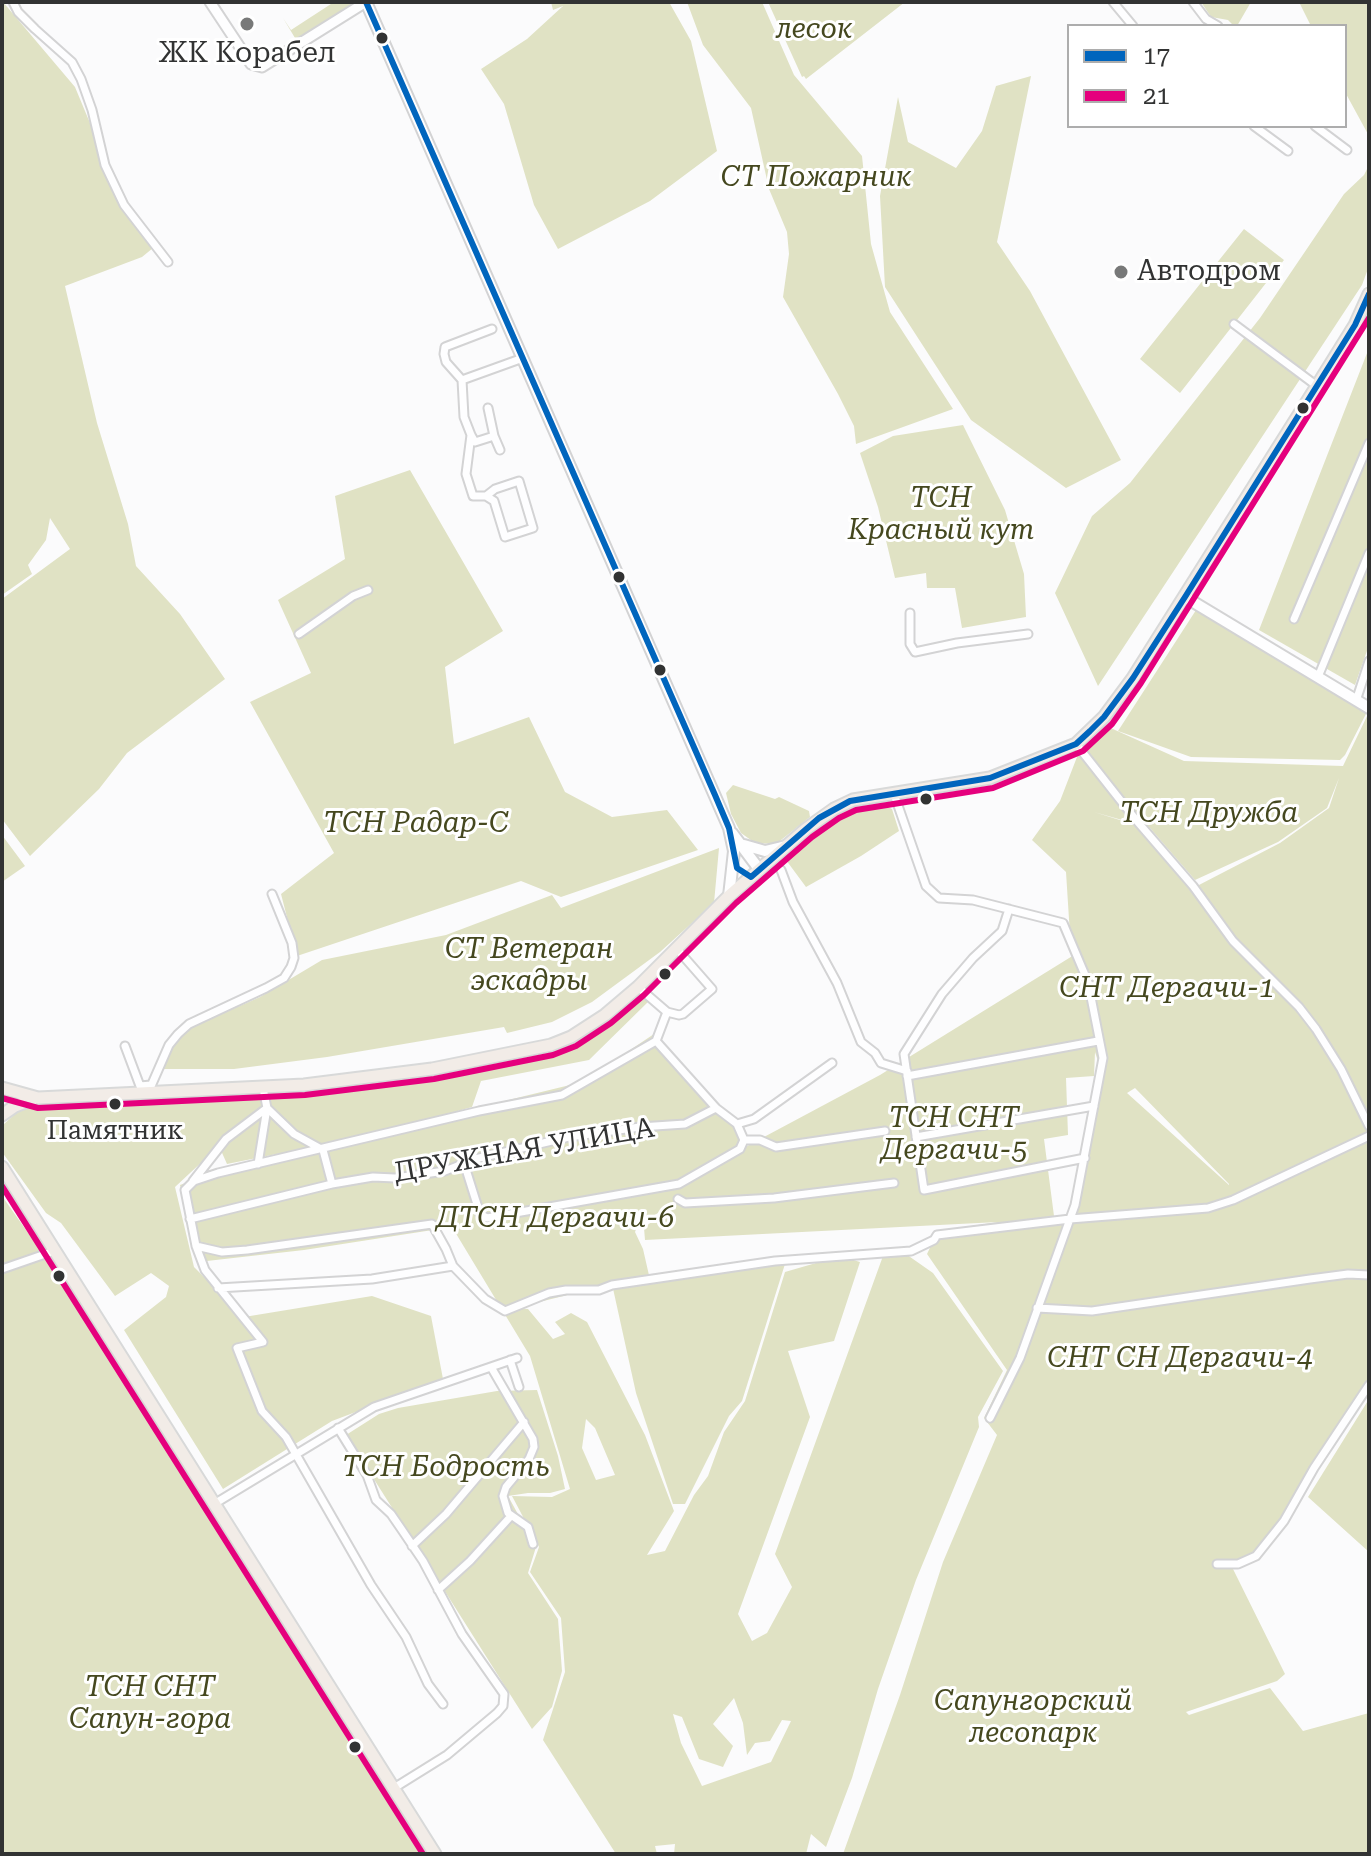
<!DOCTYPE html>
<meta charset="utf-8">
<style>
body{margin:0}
#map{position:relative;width:1371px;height:1856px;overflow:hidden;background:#fbfbfc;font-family:"Roboto Serif",serif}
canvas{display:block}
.frame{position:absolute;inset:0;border:4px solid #323333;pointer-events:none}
.legend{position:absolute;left:1067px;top:24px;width:280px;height:104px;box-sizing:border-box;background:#fff;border:2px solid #adadad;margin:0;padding:10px 14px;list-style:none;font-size:24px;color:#323333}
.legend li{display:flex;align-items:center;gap:16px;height:40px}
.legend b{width:40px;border:2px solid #adadad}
</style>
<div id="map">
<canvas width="1371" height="1856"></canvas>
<div class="frame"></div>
<ul class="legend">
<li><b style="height:10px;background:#0065bd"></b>17</li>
<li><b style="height:10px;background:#e5007d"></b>21</li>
</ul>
</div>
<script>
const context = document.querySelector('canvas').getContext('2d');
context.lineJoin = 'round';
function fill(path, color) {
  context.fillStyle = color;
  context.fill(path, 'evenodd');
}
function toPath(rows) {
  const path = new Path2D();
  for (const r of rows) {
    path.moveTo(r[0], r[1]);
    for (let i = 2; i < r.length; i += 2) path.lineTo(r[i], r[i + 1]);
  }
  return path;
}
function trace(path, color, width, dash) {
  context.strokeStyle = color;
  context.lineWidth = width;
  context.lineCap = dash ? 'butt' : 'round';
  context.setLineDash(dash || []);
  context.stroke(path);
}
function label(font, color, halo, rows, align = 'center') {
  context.font = font + ' "Roboto Serif",serif';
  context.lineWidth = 6;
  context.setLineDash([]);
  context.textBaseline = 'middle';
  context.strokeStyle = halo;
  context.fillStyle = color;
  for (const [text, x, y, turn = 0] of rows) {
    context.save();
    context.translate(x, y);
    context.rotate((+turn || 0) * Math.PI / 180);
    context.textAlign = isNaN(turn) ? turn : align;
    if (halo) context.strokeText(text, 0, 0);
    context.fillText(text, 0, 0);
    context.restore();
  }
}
const green = toPath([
 [3,2,75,87,124,205,153,248,142,257,65,286,97,423,128,524,136,566,180,614,225,679,127,753,99,789,30,856,2,819,2,599,70,549,50,518,46,540,28,565,32,574,2,595],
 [334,2,354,2,301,41,295,38,283,18,291,30],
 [551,2,669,2,691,41,717,151,650,201,558,249,534,205,504,104,481,69,527,39,563,6,553,10],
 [687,2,762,2,794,75,862,156,871,244,890,312,953,409,856,444,854,426,838,394,783,297,789,254,787,232,769,189,751,108,703,45],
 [768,2,905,2,806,79,804,76,802,77],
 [1201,2,1251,2,1237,26,1234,26,1228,20,1211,17],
 [1299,2,1369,2,1369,136,1345,92,1345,26,1311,26],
 [1031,76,997,242,1030,291,1121,460,1066,488,971,420,885,287,880,196,898,97,908,142,956,168,982,131,996,86],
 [1369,165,1369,266,1362,285,1098,686,1055,593,1092,516,1130,483,1260,318,1344,194,1364,175],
 [1244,229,1284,260,1180,393,1140,359],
 [1369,348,1369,645,1355,685,1259,630],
 [963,425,1005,510,1024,574,1026,617,962,628,955,588,927,588,926,573,895,578,878,507,860,453,893,436],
 [410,470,503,631,445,667,454,744,529,717,565,792,612,817,667,810,698,850,561,897,521,881,297,956,281,894,334,853,250,702,311,673,278,600,345,559,335,496],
 [1198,607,1368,710,1345,755,1340,760,1191,757,1118,731],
 [1369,712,1369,1123,1339,1064,1299,1005,1234,939,1197,886,1280,843,1329,808,1339,778,1327,808,1278,842,1195,880,1150,828,1094,812,1139,826,1192,888,1232,943,1296,1007,1340,1071,1369,1130,1369,1377,1281,1520,1255,1552,1233,1569,1285,1674,1277,1681,1186,1712,1189,1715,1270,1688,1303,1731,1369,1713,1369,1854,843,1854,900,1695,943,1562,997,1435,984,1418,1007,1370,927,1254,938,1231,998,1222,645,1240,644,1228,671,1206,638,1224,635,1232,643,1249,651,1284,785,1264,742,1401,729,1416,685,1504,673,1504,636,1393,612,1284,515,1308,528,1309,553,1339,565,1334,555,1322,571,1313,587,1322,645,1435,674,1511,647,1555,665,1551,694,1495,708,1476,724,1432,745,1401,785,1272,840,1256,860,1262,834,1341,788,1351,810,1417,738,1614,752,1641,767,1633,792,1587,775,1554,883,1256,903,1252,933,1273,1003,1371,978,1417,979,1427,916,1580,878,1689,852,1778,826,1847,811,1834,806,1854,674,1854,675,1844,655,1846,657,1854,616,1854,543,1740,565,1672,561,1618,530,1572,539,1547,512,1496,552,1497,570,1489,530,1356,452,1227,304,1250,198,1262,180,1185,223,1169,341,1141,227,1164,219,1146,175,1187,194,1267,244,1317,372,1296,431,1316,443,1379,332,1421,223,1489,124,1330,166,1297,169,1286,151,1273,115,1296,61,1223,46,1213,2,1152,4,1124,25,1105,36,1102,81,1100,91,1107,340,1091,489,1069,553,1054,588,1041,640,994,649,1001,589,1060,481,1081,472,1107,418,1122,570,1085,606,1066,654,1034,720,1106,712,1111,716,1110,736,1126,742,1143,698,1176,749,1145,880,1075,1074,955,1080,967,1070,935,1066,872,1032,840,1060,801,1082,744,1104,725,1184,761,1343,766],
 [1095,1052,1101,1070,1085,1178,1076,1214,1054,1216,1044,1139,1068,1135,1066,1078,1094,1076],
 [1135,1088,1229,1184,1229,1185,1127,1093],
 [586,1419,595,1428,615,1475,596,1480,582,1448],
 [734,1698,743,1723,747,1755,755,1743,770,1741,782,1720,791,1721,771,1762,702,1786,681,1743,673,1714,682,1717,699,1759,723,1767,733,1746,713,1724],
 [733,785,775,799,779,797,809,811,810,817,776,844,755,843,741,833,731,814,726,793],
 [880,803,892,809,899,831,861,856,806,887,786,860,837,818],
 [2,835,25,866,2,882],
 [719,848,714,903,660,952,592,1002,552,1022,507,1033,504,1027,327,1057,234,1069,163,1069,173,1046,190,1028,260,997,322,960,446,935,552,895,561,908],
 [2,1196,38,1247,420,1854,2,1854],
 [537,1390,558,1456,565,1489,550,1493,528,1493,508,1496,536,1547,528,1573,558,1619,562,1671,552,1707,532,1729,346,1435,379,1414,398,1408,497,1391],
 [1369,1399,1369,1552,1308,1497]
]);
const minor = toPath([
 [13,2,18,12,35,29,72,62,81,79,92,110,105,165,124,205,168,262],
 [1113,2,1133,26],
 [1193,2,1206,19,1218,26],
 [1254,126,1288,151],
 [1315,126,1347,150],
 [1234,324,1317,386],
 [492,329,445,347,444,354,446,362,462,380,523,358],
 [462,380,464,417,471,435,475,442,494,436,500,450],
 [488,408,494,436],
 [471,435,466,474,473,496,486,496,494,501,505,537,533,528,519,481,495,489,486,496],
 [910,613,910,644,915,652,957,643,1028,634],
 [1294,619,1369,443],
 [299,634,353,596,368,590],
 [1318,677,1369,553],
 [1356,701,1369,661],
 [1076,744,1136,820,1193,886,1233,941,1299,1007,1316,1029,1341,1069,1369,1126],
 [894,794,926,886,939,898,973,900,1063,923,1088,982,1103,1058,1075,1205,1020,1358,990,1418],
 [781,870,793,902,837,983,861,1042,875,1053,881,1063,907,1071],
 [1009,909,1002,931,973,958,942,994,904,1054,924,1190,1085,1158],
 [638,987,667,1012,679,1015,683,1014,712,989,677,949],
 [667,1012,656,1041,716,1108,737,1124,754,1119,832,1063],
 [125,1046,140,1086,151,1085],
 [907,1076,1098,1041],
 [148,1093,169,1045,178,1034,189,1024,266,988,284,978,291,967,294,958,292,943,272,894],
 [916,1137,1094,1106],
 [744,1140,760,1140,776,1147,885,1131],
 [464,1163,480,1214,487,1218,679,1184,740,1149,744,1140,737,1124],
 [258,1164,267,1108,263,1088],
 [193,1181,226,1139,267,1108,294,1134,323,1150,332,1184],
 [678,1199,685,1203,774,1198,894,1183],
 [190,1219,332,1184,373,1177,395,1178,445,1171,475,1159,569,1137,640,1127,685,1124,716,1108],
 [196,1246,222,1252,247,1250,432,1224,446,1249,453,1266,485,1299,505,1311,549,1293,566,1290,599,1290,612,1285,775,1261,911,1251,934,1240,937,1235,1070,1219,1208,1208,1233,1200,1369,1136],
 [2,1269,54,1251],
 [218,1288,372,1279,453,1266],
 [1037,1308,1092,1311,1310,1279,1348,1274,1369,1275],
 [510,1360,519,1387],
 [491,1367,533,1439,534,1447,529,1459,506,1487,503,1496,508,1513,528,1527,533,1544],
 [338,1428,367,1475,376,1500,391,1514,402,1530,423,1561,462,1634,504,1694,503,1706,497,1713,447,1755,394,1788],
 [214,1504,374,1407,517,1358],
 [412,1546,446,1514,524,1422],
 [1217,1564,1238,1564,1256,1556,1284,1521,1314,1468,1369,1385],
 [438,1590,470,1561,511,1516],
 [443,1704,428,1684,406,1637,371,1585,286,1437,262,1411,237,1348,263,1342,205,1270,196,1246,185,1190,194,1181,218,1173,479,1111,562,1095,656,1041]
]);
const tertiary = toPath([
 [210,2,251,64,262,67,366,2]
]);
const secondary = toPath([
 [366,2,729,828,734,851,729,896],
 [1185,597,1369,708],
 [732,833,759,869],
 [744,845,765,851,786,846]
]);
const primary = toPath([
 [2,1088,38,1098,304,1085,432,1069,551,1045,571,1037,605,1015,638,987,729,896,806,829,834,809,853,800,990,778,1076,744,1104,717,1133,678,1317,386,1355,325,1369,294],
 [2,1115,15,1106,33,1099],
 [2,1167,435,1854]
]);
const bus1 = toPath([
 [366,2,715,795,729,828,737,868,751,877,819,818,850,801,990,778,1076,744,1090,731,1104,717,1133,678,1185,597,1355,325,1369,294]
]);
const bus2 = toPath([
 [2,1098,38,1108,305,1095,434,1079,553,1055,576,1046,611,1023,644,995,736,903,812,837,839,818,856,810,993,788,1083,751,1112,724,1141,683,1369,318],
 [2,1186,423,1854]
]);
const markers = [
 [247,24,8,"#787979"],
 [382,38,7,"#323333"],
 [1121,272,8,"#787979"],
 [1303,408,7,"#323333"],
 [619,577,7,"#323333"],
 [660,670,7,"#323333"],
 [926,799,7,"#323333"],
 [665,974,7,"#323333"],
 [115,1104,7,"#323333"],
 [59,1276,7,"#323333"],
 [355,1747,7,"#323333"]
];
const busNames = [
 ["Памятник",115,1131]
];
const parkNames = [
 ["лесок",814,30],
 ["СТ Пожарник",816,178],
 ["ТСН",941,499],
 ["Красный кут",941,531],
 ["ТСН Дружба",1209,814],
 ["ТСН Радар-С",416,824],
 ["СТ Ветеран",529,950],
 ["эскадры",529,982],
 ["СНТ Дергачи-1",1167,989],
 ["ТСН СНТ",954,1119],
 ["Дергачи-5",954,1151],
 ["ДТСН Дергачи-6",555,1219],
 ["СНТ СН Дергачи-4",1180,1359],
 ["ТСН Бодрость",446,1468],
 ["ТСН СНТ",150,1688],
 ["Сапун-гора",150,1720],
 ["Сапунгорский",1033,1702],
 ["лесопарк",1033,1734]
];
const poiNames = [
 ["ЖК Корабел",247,54],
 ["Автодром",1137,272,"left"]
];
const streetNames = [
 ["ДРУЖНАЯ УЛИЦА",524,1151,-10]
];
fill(green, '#e0e2c4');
trace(minor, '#d3d3d4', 11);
trace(tertiary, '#d3d3d4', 13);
trace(secondary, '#d3d3d4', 14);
trace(primary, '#d8d9d9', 15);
trace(minor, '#fefeff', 7);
trace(tertiary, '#fefeff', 9);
trace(secondary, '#fefeff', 10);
trace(primary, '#f2ece7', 11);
trace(bus1, '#0065bd', 6);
trace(bus2, '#e5007d', 6);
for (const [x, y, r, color] of markers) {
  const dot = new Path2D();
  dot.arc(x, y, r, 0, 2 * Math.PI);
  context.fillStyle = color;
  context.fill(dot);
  trace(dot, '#fff', 3);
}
label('26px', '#323333', '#fff', busNames);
label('italic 28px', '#45481f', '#fff', parkNames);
label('28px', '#323333', '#fff', poiNames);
label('28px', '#323333', '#fff', streetNames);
</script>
